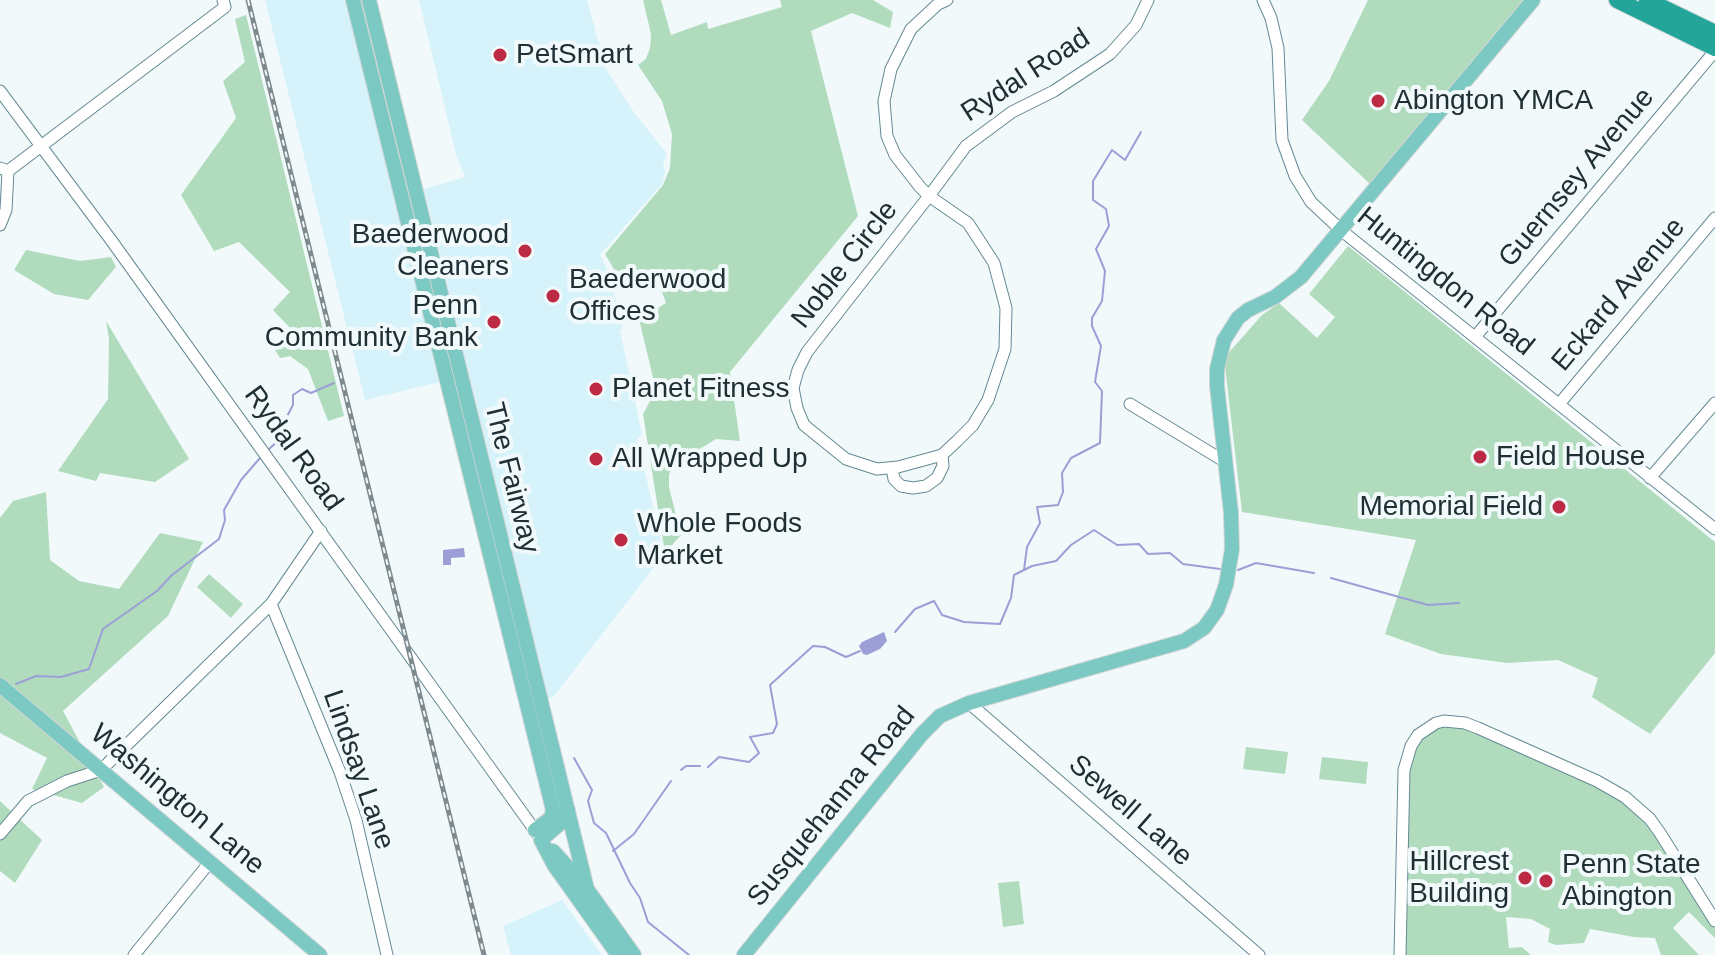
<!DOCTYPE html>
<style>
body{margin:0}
canvas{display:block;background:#f1f9fb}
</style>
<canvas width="1715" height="955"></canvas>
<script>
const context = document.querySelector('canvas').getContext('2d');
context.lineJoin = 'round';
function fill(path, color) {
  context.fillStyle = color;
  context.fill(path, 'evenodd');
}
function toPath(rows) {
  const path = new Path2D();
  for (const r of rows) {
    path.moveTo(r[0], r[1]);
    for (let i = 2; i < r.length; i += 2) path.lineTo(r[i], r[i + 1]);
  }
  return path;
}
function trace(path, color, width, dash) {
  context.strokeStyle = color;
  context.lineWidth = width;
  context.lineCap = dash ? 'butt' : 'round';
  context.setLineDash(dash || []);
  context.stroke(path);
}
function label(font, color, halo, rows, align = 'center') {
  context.font = font + ' Helvetica,sans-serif';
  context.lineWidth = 8;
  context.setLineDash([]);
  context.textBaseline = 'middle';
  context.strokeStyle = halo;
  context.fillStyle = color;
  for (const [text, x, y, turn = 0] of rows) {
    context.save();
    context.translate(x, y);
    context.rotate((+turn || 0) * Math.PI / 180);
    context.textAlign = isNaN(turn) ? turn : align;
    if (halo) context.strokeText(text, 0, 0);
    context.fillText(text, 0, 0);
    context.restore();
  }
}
const built = toPath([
 [265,0,347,0,444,381,365,400],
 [419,0,587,0,606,69,633,111,667,154,663,163,665,172,662,184,600,255,609,273,623,329,620,330,642,434,637,439,663,549,662,557,554,696,548,699,424,189,465,177,456,154],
 [562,900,602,955,511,955,503,926]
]);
const green = toPath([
 [643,0,661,0,671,35,707,22,708,29,782,7,780,0,873,0,893,12,890,28,852,13,811,31,858,216,730,372,740,441,716,439,675,464,669,474,669,487,681,535,665,553,643,414,656,390,639,319,666,303,655,273,615,271,605,254,663,185,670,168,672,134,662,101,638,65,646,59,650,48,651,34],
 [1368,0,1523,0,1371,185,1302,120,1329,81],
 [246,15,344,416,328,421,308,369,290,356,280,358,275,350,292,330,273,310,290,292,239,242,214,251,181,195,236,118,223,81,245,62,235,19],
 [392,123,419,235,444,333,440,325,390,124],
 [1348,246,1715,542,1715,653,1650,734,1592,697,1598,678,1558,660,1507,663,1441,654,1385,634,1416,540,1242,512,1224,358,1262,315,1279,303,1317,338,1335,317,1309,294],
 [26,250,80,261,111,257,116,267,88,300,54,294,14,270],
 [106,321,189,459,155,482,100,473,96,481,58,471,108,399,109,339],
 [46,492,50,560,79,581,119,589,160,533,203,542,168,616,63,711,104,787,82,803,32,789,47,758,0,733,0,518,13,501],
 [209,574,243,604,231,618,197,587],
 [1440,726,1467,728,1603,788,1621,800,1657,835,1715,929,1715,938,1689,912,1673,928,1699,955,1661,955,1655,938,1634,937,1590,929,1584,943,1556,945,1548,942,1550,929,1531,919,1506,917,1509,948,1522,947,1531,955,1405,955,1407,781,1417,744,1430,731],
 [1246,747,1288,752,1285,774,1243,769],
 [1322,757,1368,762,1366,784,1319,779],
 [0,801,42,840,15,883,0,871],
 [1019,881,1024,924,1003,927,998,883]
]);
const water = toPath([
 [464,548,465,557,451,558,451,565,443,565,443,550],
 [884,632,887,641,880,649,867,655,863,654,859,646,862,642]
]);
const stream = toPath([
 [269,449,278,441,282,426,293,405,293,395,302,389,311,393,334,383],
 [1024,570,1027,547,1040,523,1037,507,1058,505,1063,492,1062,473,1071,458,1100,443,1102,391,1095,382,1101,346,1092,326,1092,318,1102,301,1105,271,1096,249,1109,226,1106,209,1093,200,1093,181,1112,150,1125,160,1141,132],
 [1238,570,1256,563,1314,573],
 [1331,578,1428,605,1459,603],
 [895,632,915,609,934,601,942,615,964,622,1000,624,1011,598,1014,575,1032,566,1056,561,1071,545,1094,530,1117,545,1139,544,1148,554,1170,553,1183,564,1220,569],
 [16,684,36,676,61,677,89,669,103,629,157,591,172,575,219,539,225,520,224,510,241,480,260,458],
 [574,758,592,790,588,801,594,823,606,833,630,883,640,898,648,922,689,955],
 [708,767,719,757,749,762,759,753,750,737,773,733,777,724,770,685,813,646,825,647,846,657,860,651],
 [681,770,686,766,700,766],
 [613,851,634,834,671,781]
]);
const minor = toPath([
 [947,0,938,4,911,29,891,69,884,101,887,136,895,155,920,187,929,196,968,223,994,263,1006,308,1005,349,988,400,973,425,957,441,942,455,898,467,877,469,846,459,804,425,797,408,793,388,798,370,807,352,929,196,966,146,1012,112,1054,91,1110,54,1136,25,1148,0],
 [1263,0,1271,18,1278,48,1282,140,1295,176,1311,202,1342,231,1715,529],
 [0,91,111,240,539,836],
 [0,168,8,171,225,7,223,0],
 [0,225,6,210,8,171],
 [1475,337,1715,51],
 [1560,403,1715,218],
 [1130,404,1224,461],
 [892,468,894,479,901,486,913,488,926,486,937,478,943,466,942,455],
 [1650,478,1715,403],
 [271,604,340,772,356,820,387,955],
 [969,703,1259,955],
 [0,834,28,801,67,781,101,770,271,604,321,531],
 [134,955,210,862],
 [1400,955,1404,770,1411,746,1418,735,1436,723,1444,721,1465,723,1478,728,1597,781,1625,797,1650,819,1660,833,1715,921]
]);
const major = toPath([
 [353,0,553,810,551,818,535,830],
 [369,0,587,889,634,955],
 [0,685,320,955],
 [541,840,554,865,618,955],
 [541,840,563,821,568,810],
 [553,851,585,886],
 [744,955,922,734,940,716,969,703,1184,641,1204,628,1217,610,1226,585,1232,549,1231,513,1217,386,1217,369,1224,340,1238,318,1248,310,1275,297,1301,277,1533,0]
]);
const highway = toPath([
 [1617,0,1715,48],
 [1647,0,1715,33]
]);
const rail = toPath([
 [248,0,484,955]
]);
const markers = [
 [500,55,8,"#bc2b43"],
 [1378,101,8,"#bc2b43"],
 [525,251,8,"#bc2b43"],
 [553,296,8,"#bc2b43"],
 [494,322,8,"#bc2b43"],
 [596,389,8,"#bc2b43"],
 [1480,457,8,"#bc2b43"],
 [596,459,8,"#bc2b43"],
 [1559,507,8,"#bc2b43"],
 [621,540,8,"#bc2b43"],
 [1525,878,8,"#bc2b43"],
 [1546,881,8,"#bc2b43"]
];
const poiNames = [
 ["PetSmart",516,55],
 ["Abington YMCA",1394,101],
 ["Baederwood",509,235,"right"],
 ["Cleaners",509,267,"right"],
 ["Baederwood",569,280],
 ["Offices",569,312],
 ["Penn",478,306,"right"],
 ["Community Bank",478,338,"right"],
 ["Planet Fitness",612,389],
 ["Field House",1496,457],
 ["All Wrapped Up",612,459],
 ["Memorial Field",1543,507,"right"],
 ["Whole Foods",637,524],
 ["Market",637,556],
 ["Hillcrest",1509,862,"right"],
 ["Building",1509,894,"right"],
 ["Penn State",1562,865],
 ["Abington",1562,897]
];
const streetNames = [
 ["Rydal Road",1026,76,-33],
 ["Guernsey Avenue",1577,178,-50],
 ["Noble Circle",845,265,-52],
 ["Huntingdon Road",1445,282,39],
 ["Eckard Avenue",1619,295,-50],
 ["Rydal Road",293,449,54],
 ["The Fairway",511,478,76],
 ["Lindsay Lane",358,770,71],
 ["Washington Lane",177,800,40],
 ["Susquehanna Road",832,807,-51],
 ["Sewell Lane",1130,811,41]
];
fill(built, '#d6f3fc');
fill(green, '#b0dcbd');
fill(water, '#9c9fd6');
trace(stream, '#9c9fd6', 2);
trace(minor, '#658994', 13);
trace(major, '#d2d5d6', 16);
trace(highway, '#d2d5d6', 18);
trace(minor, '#fff', 11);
trace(major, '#7bc9c2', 14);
trace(highway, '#23a59a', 16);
trace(rail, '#7e8a8e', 5);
trace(rail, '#f1f9fb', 2, [6]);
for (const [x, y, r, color] of markers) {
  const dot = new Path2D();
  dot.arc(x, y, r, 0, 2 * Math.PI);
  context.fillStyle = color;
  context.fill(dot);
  trace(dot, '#f1f9fb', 3);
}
label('28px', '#202f34', '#f1f9fb', poiNames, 'left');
label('28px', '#202f34', '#f1f9fb', streetNames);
</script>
